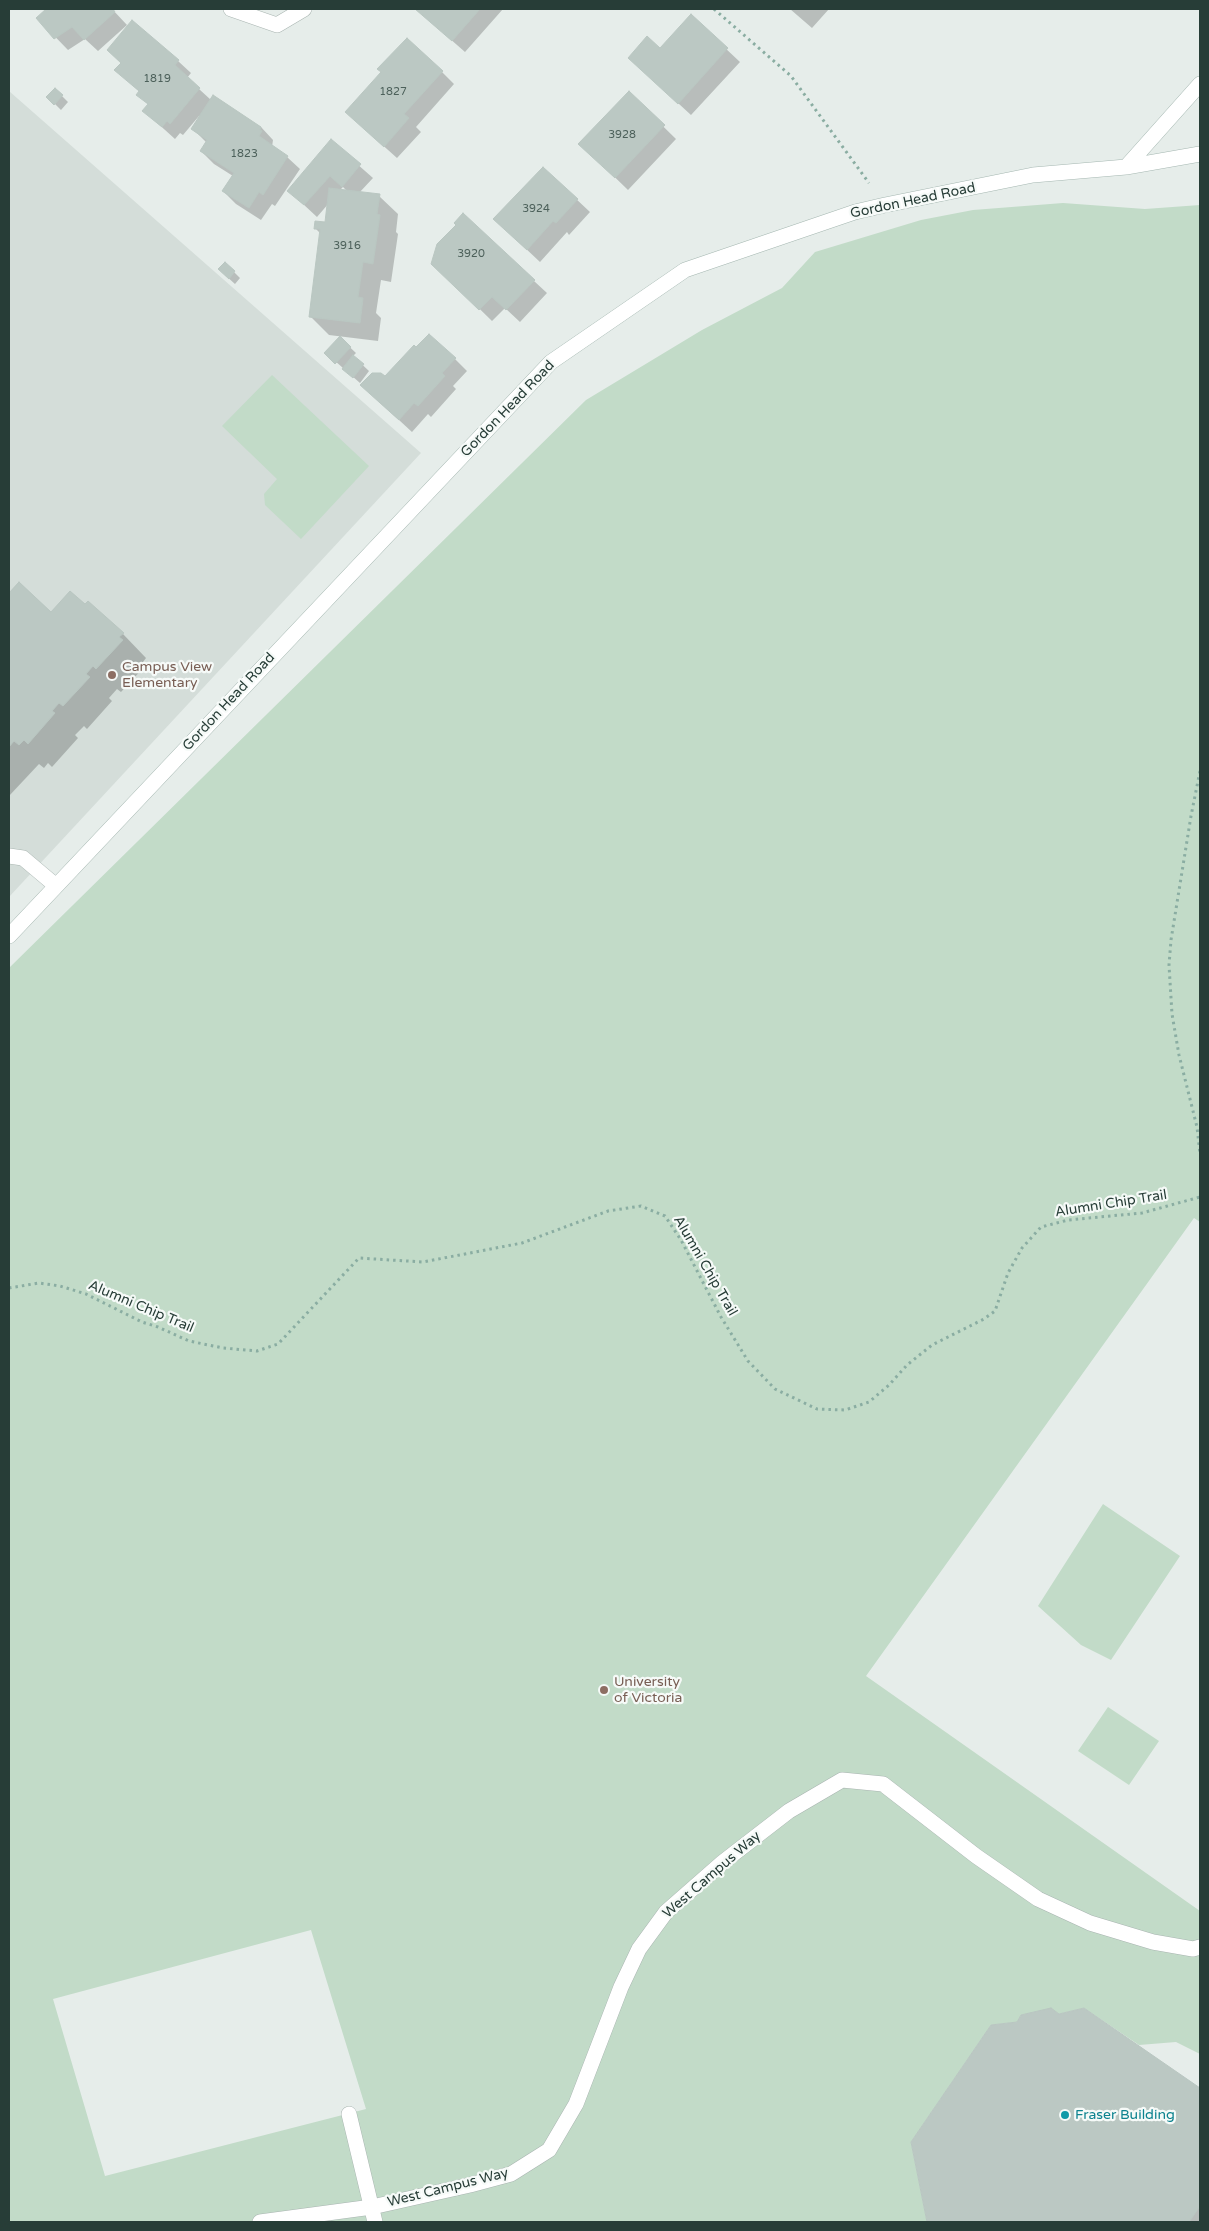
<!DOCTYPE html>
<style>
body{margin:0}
#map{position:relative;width:1209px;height:2231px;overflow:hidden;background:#e6edea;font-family:"Varela Round",sans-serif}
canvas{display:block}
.frame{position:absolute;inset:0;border:10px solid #273d37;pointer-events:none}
</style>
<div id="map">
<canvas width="1209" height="2231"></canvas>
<div class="frame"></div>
</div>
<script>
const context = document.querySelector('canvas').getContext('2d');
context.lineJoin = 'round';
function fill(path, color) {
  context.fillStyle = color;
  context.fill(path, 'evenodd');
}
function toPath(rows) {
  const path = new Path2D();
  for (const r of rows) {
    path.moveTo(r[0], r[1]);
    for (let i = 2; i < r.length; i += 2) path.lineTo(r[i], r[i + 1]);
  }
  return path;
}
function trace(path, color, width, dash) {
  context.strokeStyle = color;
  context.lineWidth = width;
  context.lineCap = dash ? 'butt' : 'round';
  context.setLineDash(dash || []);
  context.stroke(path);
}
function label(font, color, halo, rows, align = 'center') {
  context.font = font + ' "Varela Round",sans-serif';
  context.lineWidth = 4.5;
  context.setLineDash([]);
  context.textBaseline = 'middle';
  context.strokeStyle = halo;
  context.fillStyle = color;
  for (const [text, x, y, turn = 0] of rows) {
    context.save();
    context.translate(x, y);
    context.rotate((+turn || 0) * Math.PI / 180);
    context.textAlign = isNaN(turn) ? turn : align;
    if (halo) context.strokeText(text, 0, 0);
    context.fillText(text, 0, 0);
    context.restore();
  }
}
const built = toPath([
 [9,91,421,453,9,897]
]);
const green = toPath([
 [1063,203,1145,209,1200,205,1200,1222,1194,1218,866,1676,1200,1911,1200,2054,1176,2042,1139,2045,1084,2008,1059,2014,1051,2009,1021,2015,1017,2022,991,2025,911,2142,927,2222,9,2222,9,968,586,400,702,330,782,288,815,252,921,220,973,210],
 [311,1930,366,2109,105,2176,53,1999],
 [272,375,369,466,301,539,265,505,264,494,277,479,222,426],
 [1103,1504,1180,1556,1111,1660,1081,1645,1038,1606],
 [1108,1707,1159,1741,1129,1785,1078,1751]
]);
const shadow = toPath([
 [48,9,112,9,127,25,98,51,85,39,68,50,37,18],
 [416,9,503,9,465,52],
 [790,9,829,9,812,28],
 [691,16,740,62,691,115,642,70],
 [132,22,178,61,191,73,187,78,211,100,261,127,273,140,272,147,287,157,300,169,275,206,272,204,261,220,236,204,223,191,233,176,214,164,201,151,207,143,193,129,200,118,199,116,183,135,180,133,175,139,144,111,149,105,138,95,140,92,116,70,122,63],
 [442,72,454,84,416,127,421,132,397,158,359,124],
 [55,89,68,102,61,110,48,97],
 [629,93,676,139,628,190,593,156],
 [331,141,373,178,359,193,379,196,398,214,396,232,398,234,391,282,381,280,376,313,381,318,378,341,329,335,310,316,321,234,315,228,326,224,329,203,317,217,289,191],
 [343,187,348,192,340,190],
 [543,168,590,212,569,235,567,232,540,262,507,231],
 [225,263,240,278,235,284,225,275],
 [444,274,534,281,547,293,520,322,505,308,492,321],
 [340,338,356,353,353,356,369,371,360,383,326,353],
 [455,359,467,371,453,386,456,389,431,417,428,414,412,432,361,385],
 [19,583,51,613,123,634,146,658,143,662,146,665,121,692,117,689,109,698,112,701,87,729,84,726,75,735,78,738,52,767,48,763,44,768,39,764,9,796,9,594],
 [1084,2010,1200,2090,1200,2222,929,2222,928,2221,1058,2015]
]);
const building = toPath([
 [46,9,113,9,115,12,84,40,72,27,54,39,36,18,46,9],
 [415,9,480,9,452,41,415,9],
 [691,14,728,48,678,104,628,58,647,36,660,48,691,14],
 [132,20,179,60,175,65,200,88,170,124,167,121,162,127,142,111,148,104,136,95,139,91,114,70,121,63,107,50,132,20],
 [407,38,443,71,404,114,409,118,384,147,345,112,381,72,377,69,407,38],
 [55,88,63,95,54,105,46,97,55,88],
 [629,91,665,125,615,178,578,144,629,91],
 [213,95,261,127,260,130,262,131,259,136,288,156,263,195,259,192,249,208,222,191,234,173,200,151,207,140,191,129,213,95],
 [331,139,361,164,342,187,330,176,304,205,287,191,331,139],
 [543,167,578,199,556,223,553,221,527,250,493,219,543,167],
 [329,188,380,194,377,214,380,215,373,264,363,262,358,297,363,298,360,323,309,317,320,229,314,229,315,221,325,222,329,188],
 [463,213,535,280,506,310,492,297,479,310,431,264,437,244,456,225,454,223,463,213],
 [225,262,235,271,229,279,218,269,225,262],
 [429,334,456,358,442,373,445,376,418,406,414,403,399,420,360,385,372,373,381,373,385,376,414,345,416,347,429,334],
 [340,336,351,347,335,364,324,353,340,336],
 [353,355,364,364,353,378,342,369,353,355],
 [19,582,51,612,70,591,85,604,88,601,124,633,119,637,123,640,96,669,93,666,86,674,90,677,63,706,59,703,52,711,55,713,28,744,24,740,19,745,14,741,9,747,9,593,19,582],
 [1051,2008,1059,2014,1084,2008,1200,2088,1200,2206,1189,2222,927,2222,911,2142,991,2025,1017,2022,1021,2015,1051,2008]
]);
const path = toPath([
 [714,9,791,76,869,183],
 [1200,771,1191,816,1171,940,1169,965,1172,1014,1179,1055,1197,1127,1200,1154],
 [9,1288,39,1283,60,1286,86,1294,142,1322,158,1327,189,1341,223,1348,257,1351,278,1344,359,1258,423,1262,522,1243,608,1211,641,1206,665,1216,681,1240,721,1317,748,1361,775,1389,817,1409,845,1410,869,1402,889,1385,907,1365,932,1345,984,1319,995,1311,1008,1273,1022,1248,1041,1227,1068,1220,1142,1213,1200,1197]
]);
const lane = toPath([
 [9,856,23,858,55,885],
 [349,2114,375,2222]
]);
const street = toPath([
 [231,9,277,25,304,9],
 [260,2222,372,2207,470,2185,511,2174,549,2150,576,2104,621,1987,639,1949,666,1912,723,1862,789,1811,842,1780,883,1784,976,1856,1038,1899,1090,1923,1153,1942,1193,1949,1200,1947]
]);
const secondary = toPath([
 [1126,167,1200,84],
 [9,936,551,362,685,270,855,212,885,205,1033,175,1126,167,1200,154]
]);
const markers = [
 [112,675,5,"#8d6e63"],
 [604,1690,5,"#8d6e63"],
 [1065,2115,5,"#0f9aa8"]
];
const numberNames = [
 ["1819",157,79],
 ["1827",393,92],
 ["3928",622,135],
 ["1823",244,154],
 ["3924",536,209],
 ["3916",347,246],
 ["3920",471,254]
];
const streetNames = [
 ["Gordon Head Road",913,201,-12],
 ["Gordon Head Road",508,409,-46],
 ["Gordon Head Road",229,702,-47],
 ["Alumni Chip Trail",1111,1204,-9],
 ["Alumni Chip Trail",705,1266,60],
 ["Alumni Chip Trail",141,1307,23],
 ["West Campus Way",712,1875,-41],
 ["West Campus Way",448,2188,-14]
];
const educationNames = [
 ["Campus View",122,667],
 ["Elementary",122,683],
 ["University",614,1682],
 ["of Victoria",614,1698]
];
const cultureNames = [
 ["Fraser Building",1075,2115]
];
fill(built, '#d4ddd9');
fill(green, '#c2dbc8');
fill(shadow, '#0003');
fill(building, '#bbc8c3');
trace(building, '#b9c6c1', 1);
trace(lane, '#a9b5b1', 16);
trace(street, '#a9b5b1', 16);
trace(secondary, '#a5b7b1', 16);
trace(path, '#8aada2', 3, [2.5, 4]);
trace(lane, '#fff', 15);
trace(street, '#fff', 15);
trace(secondary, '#fff', 15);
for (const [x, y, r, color] of markers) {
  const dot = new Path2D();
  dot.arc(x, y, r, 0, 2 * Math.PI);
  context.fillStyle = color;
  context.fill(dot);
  trace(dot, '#f6faf8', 2);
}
label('11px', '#4c605a', null, numberNames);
label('14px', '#273d37', '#f6faf8', streetNames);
label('14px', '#785e54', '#f6faf8', educationNames, 'left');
label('14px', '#0d838f', '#f6faf8', cultureNames, 'left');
</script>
